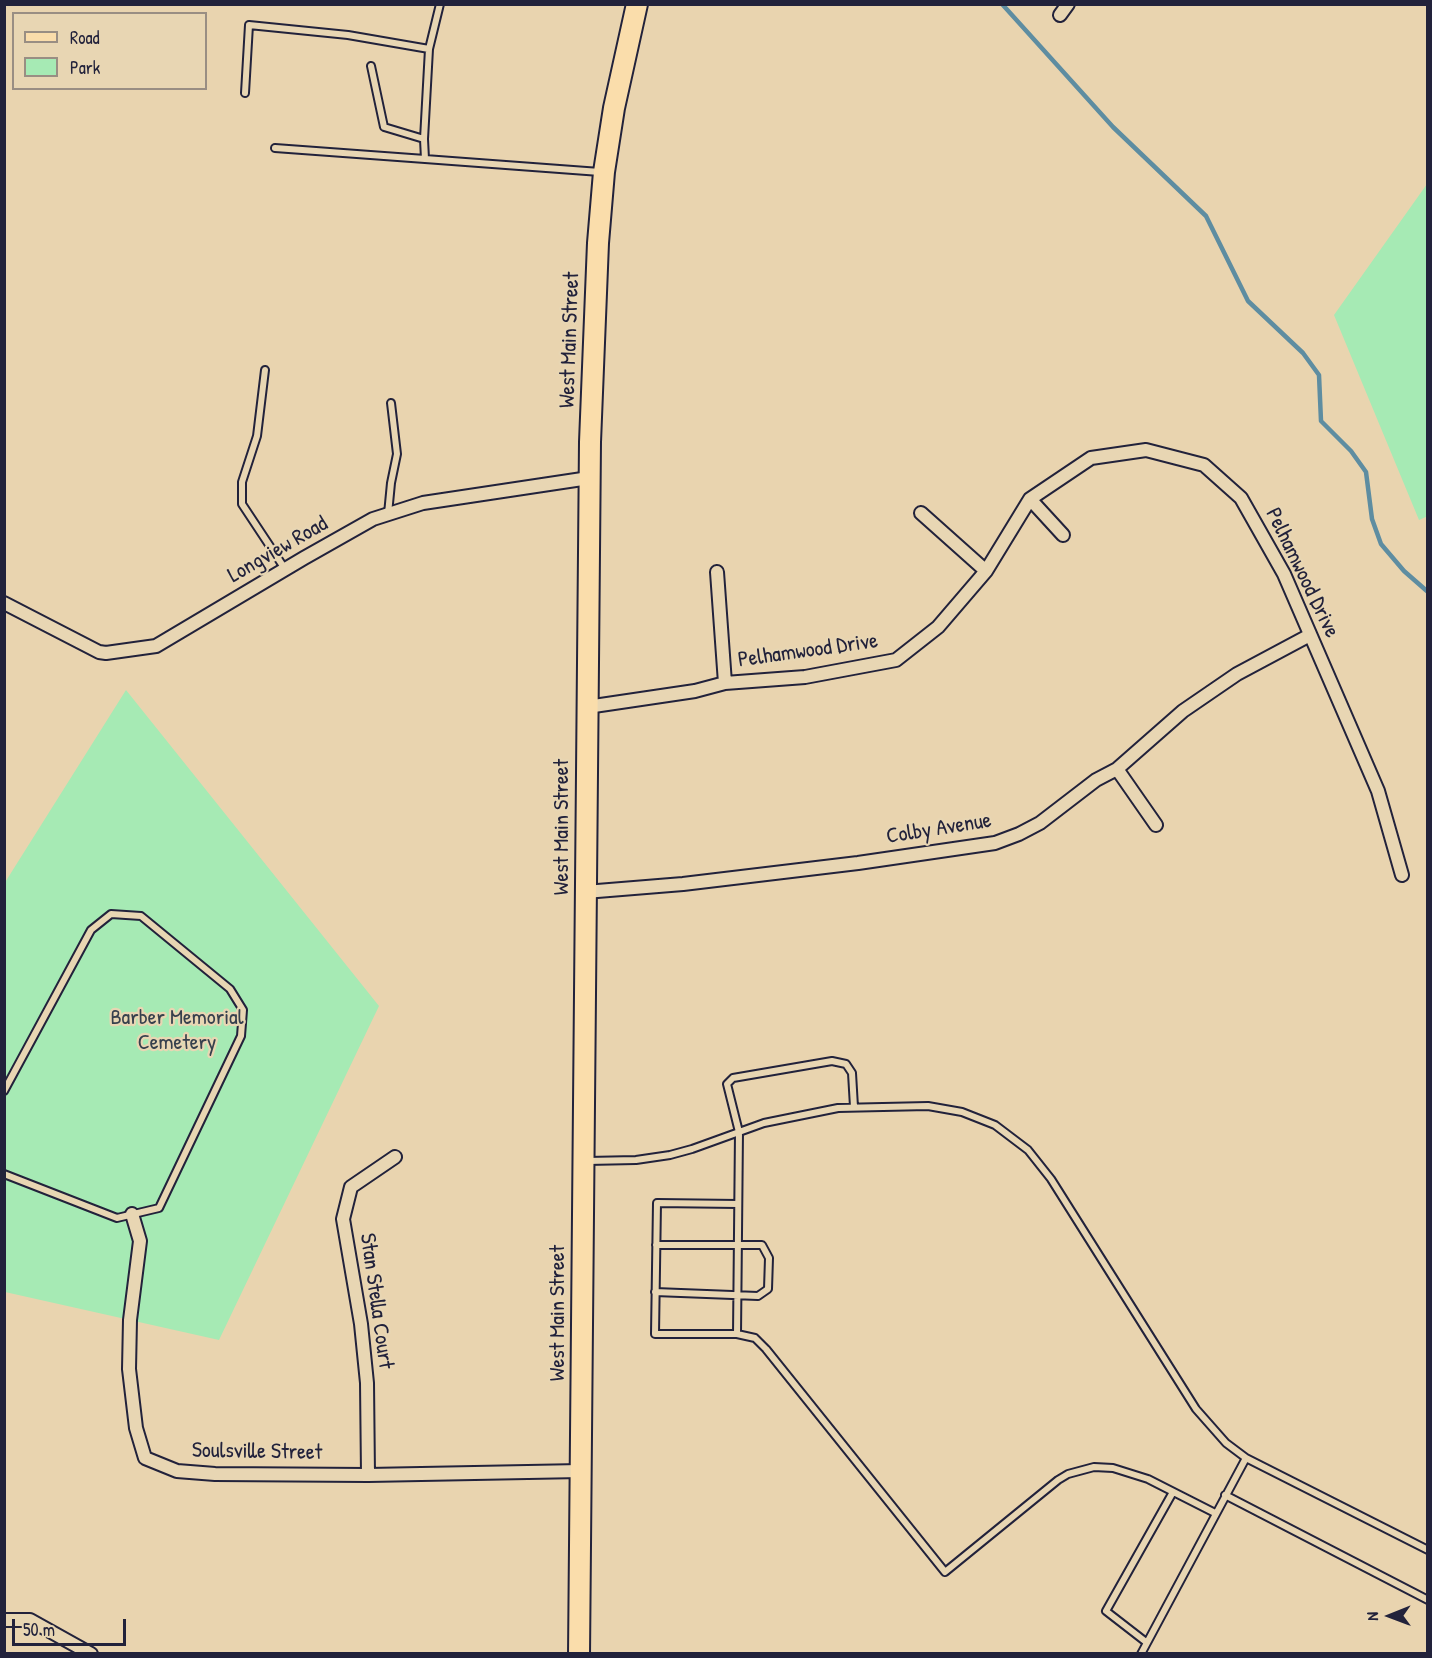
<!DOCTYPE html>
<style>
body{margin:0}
#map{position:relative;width:1432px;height:1658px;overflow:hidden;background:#e9d4af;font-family:"Patrick Hand",sans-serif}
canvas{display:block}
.frame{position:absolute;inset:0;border:6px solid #22223b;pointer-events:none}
.legend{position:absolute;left:12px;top:12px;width:195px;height:78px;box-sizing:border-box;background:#e8d6b3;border:2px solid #998e83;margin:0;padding:8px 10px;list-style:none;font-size:18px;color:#22223b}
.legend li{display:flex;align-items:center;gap:12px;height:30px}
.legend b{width:30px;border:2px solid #998e83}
.north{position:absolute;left:1360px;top:1586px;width:60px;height:60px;-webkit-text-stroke:4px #e8d6b3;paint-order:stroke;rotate:269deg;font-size:16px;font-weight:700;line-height:24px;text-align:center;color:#22223b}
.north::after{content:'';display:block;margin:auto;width:21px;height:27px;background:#22223b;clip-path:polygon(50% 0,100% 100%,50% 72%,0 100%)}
.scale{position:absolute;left:12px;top:1619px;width:114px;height:27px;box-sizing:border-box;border:3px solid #22223b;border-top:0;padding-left:8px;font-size:18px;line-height:21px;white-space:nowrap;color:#22223b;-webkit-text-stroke:4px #e8d6b3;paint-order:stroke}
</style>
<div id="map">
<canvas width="1432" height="1658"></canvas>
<div class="frame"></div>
<ul class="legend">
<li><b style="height:8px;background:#faddab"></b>Road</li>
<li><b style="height:16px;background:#a6eab4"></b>Park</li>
</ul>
<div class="north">N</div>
<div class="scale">50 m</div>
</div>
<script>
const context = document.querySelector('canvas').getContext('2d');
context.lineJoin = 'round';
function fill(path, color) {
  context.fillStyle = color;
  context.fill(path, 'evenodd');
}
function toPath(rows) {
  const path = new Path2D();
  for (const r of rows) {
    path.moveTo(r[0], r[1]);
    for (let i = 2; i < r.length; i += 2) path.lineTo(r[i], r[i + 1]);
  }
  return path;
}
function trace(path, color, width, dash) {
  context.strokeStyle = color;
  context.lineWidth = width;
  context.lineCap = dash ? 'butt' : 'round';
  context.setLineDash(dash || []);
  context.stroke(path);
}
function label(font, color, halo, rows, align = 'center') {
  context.font = font + ' "Patrick Hand",sans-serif';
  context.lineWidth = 4.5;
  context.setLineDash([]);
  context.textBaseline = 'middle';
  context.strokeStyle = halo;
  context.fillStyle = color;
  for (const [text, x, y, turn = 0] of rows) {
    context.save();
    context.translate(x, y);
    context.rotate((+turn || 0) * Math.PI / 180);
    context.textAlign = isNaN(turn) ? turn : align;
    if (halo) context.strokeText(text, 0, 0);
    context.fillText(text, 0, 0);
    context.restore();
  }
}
const green = toPath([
 [1427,184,1428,516,1419,520,1334,315],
 [126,690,379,1006,219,1340,5,1292,4,884]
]);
const stream = toPath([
 [1002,4,1113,127,1206,216,1248,301,1303,353,1319,375,1321,421,1351,451,1366,472,1372,519,1381,544,1404,571,1428,592]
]);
const lane = toPath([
 [440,4,429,49,424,139,425,159,600,172],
 [371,66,384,127,424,139],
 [245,93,249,25,348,35,429,49],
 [275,148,425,159],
 [265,370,257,436,242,482,242,504,285,569],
 [388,514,391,483,397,454,391,403],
 [4,1091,91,930,111,914,141,916,230,989,243,1010,241,1036,159,1208,117,1218,4,1174],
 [854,1107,852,1073,846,1064,832,1061,733,1078,727,1084,739,1132,737,1334,755,1338,766,1349,945,1572,1058,1480,1068,1474,1094,1467,1113,1468,1148,1479,1215,1513],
 [587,1161,636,1160,670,1155,692,1149,764,1123,838,1108,928,1106,962,1112,995,1125,1028,1150,1051,1179,1196,1409,1226,1443,1246,1458,1428,1550],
 [655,1292,758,1296,768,1289,769,1258,762,1245,656,1245],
 [737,1334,655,1334,657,1203,738,1204],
 [1225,1495,1428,1600],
 [1146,1642,1106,1611,1173,1492],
 [1141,1654,1246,1458]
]);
const street = toPath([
 [1060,15,1068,4],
 [1030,499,1063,535],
 [921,513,986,571],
 [717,572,725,683],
 [4,603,99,652,106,653,156,646,304,558,373,519,423,503,589,478],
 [587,707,695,691,725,683,805,677,896,660,938,627,986,571,1030,499,1091,458,1146,450,1204,465,1241,498,1284,574,1378,791,1402,875],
 [1117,769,1156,825],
 [585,892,683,884,858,863,995,843,1019,834,1040,823,1096,780,1117,769,1183,711,1237,674,1310,635],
 [132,1214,140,1241,130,1320,129,1369,136,1428,145,1458,177,1471,215,1474,368,1475,581,1471],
 [368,1475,367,1383,361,1324,343,1219,351,1187,395,1157],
 [4,1620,30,1620,91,1654]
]);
const primary = toPath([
 [579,1654,590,442,598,243,604,172,614,108,637,4]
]);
const streetNames = [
 ["West Main Street",570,340,-88],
 ["Longview Road",278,550,-30],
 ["Pelhamwood Drive",1302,573,64],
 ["Pelhamwood Drive",808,651,-8],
 ["West Main Street",562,827,-90],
 ["Colby Avenue",939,829,-9],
 ["Stan Stella Court",376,1301,82],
 ["West Main Street",558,1313,-90],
 ["Soulsville Street",257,1452,1]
];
const parkNames = [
 ["Barber Memorial",177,1018],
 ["Cemetery",177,1043]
];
fill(green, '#a6eab4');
trace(stream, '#5e8da1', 4.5);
trace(lane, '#22223b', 10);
trace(street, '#22223b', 16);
trace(primary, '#22223b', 24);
trace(lane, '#e8d6b3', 6);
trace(street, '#e8d6b3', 12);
trace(primary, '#faddab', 20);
label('22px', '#22223b', '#e8d6b3', streetNames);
label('22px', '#36404d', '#e8d6b3', parkNames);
</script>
